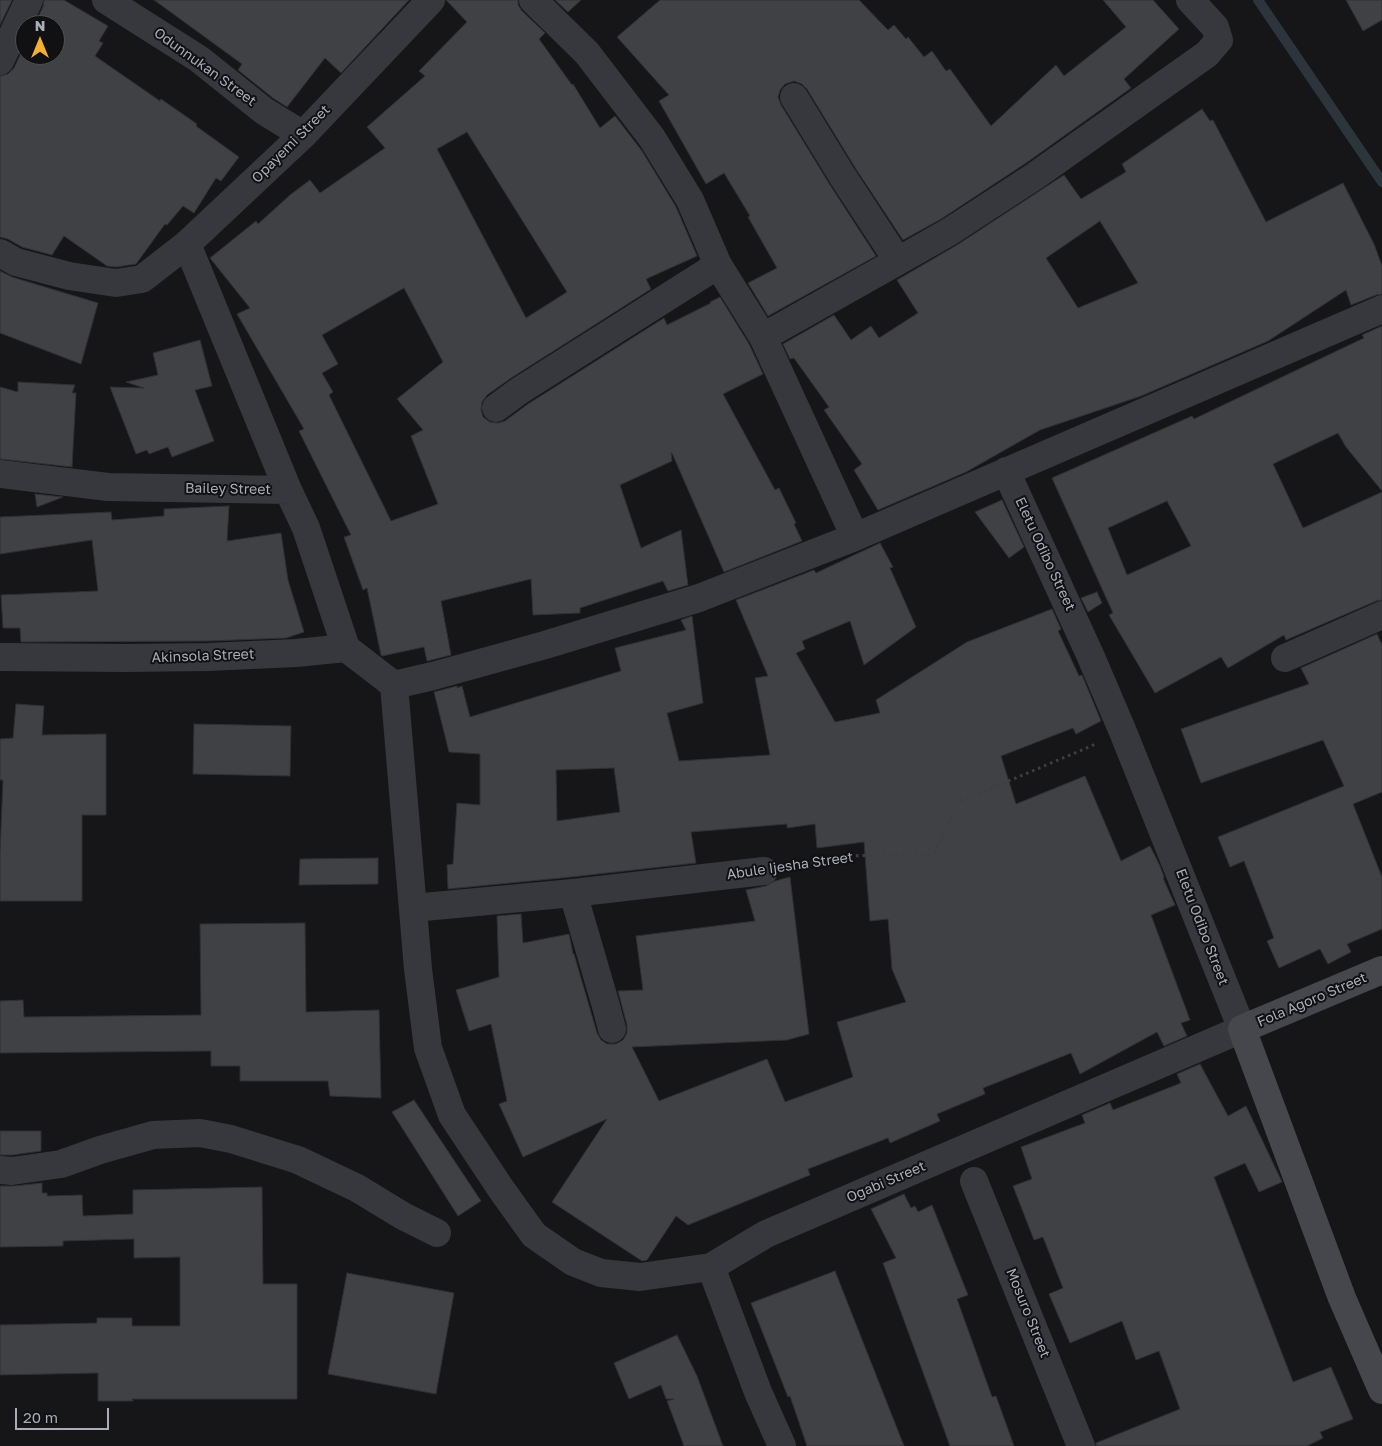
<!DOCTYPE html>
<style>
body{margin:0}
#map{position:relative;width:1382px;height:1446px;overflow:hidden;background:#161618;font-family:"Golos Text",sans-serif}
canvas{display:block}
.north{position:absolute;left:15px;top:15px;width:50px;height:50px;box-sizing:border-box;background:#111113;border:1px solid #4d4f55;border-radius:50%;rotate:0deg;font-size:14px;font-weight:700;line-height:20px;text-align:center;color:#a8adb8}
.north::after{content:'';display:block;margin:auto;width:18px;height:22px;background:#f2b134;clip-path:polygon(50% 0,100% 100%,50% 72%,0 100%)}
.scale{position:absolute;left:15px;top:1408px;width:94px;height:22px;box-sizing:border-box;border:2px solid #a8adb8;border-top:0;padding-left:6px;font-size:15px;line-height:18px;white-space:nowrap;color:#a8adb8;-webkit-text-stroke:4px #111113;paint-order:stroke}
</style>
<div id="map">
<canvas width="1382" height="1446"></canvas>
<div class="north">N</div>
<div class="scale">20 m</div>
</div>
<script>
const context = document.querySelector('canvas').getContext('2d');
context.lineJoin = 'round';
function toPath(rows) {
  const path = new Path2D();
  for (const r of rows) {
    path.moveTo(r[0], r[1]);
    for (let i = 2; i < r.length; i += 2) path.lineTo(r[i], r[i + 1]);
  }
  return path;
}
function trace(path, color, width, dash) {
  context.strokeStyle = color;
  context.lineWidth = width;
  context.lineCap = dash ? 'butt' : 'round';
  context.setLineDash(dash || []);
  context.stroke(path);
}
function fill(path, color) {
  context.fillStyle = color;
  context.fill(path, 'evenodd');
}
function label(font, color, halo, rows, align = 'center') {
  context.font = font + ' "Golos Text",sans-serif';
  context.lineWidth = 4;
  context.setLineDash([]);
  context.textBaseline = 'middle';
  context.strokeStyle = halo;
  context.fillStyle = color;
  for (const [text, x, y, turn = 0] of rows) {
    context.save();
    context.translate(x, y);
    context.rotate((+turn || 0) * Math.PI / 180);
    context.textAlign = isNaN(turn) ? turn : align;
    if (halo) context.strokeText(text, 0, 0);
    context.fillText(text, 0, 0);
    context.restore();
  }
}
const stream = toPath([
 [1258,0,1382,182]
]);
const building = toPath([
 [0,0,12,0,0,25,0,0],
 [44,0,64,0,108,26,99,41,103,43,95,56,160,101,161,99,197,124,196,126,239,157,221,181,216,178,194,213,183,206,167,225,165,224,136,264,116,267,107,266,64,236,52,255,22,247,8,239,0,237,0,76,8,74,14,68,25,45,25,55,55,55,55,25,34,25,43,7,44,0],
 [154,0,409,0,341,73,325,58,287,107,273,98,238,70,242,64,154,0],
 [446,0,518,0,518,5,522,11,545,33,539,39,572,85,573,84,600,128,615,116,642,151,676,207,697,256,646,279,651,289,511,378,487,395,482,402,481,410,483,417,490,422,498,423,505,421,528,404,664,318,667,325,711,303,710,302,720,297,749,344,763,374,723,394,775,490,779,488,796,523,794,524,802,541,724,572,672,453,671,453,672,461,620,485,641,548,681,530,688,585,668,591,663,581,580,608,580,613,533,615,531,579,441,601,451,655,427,661,424,647,382,656,381,655,367,588,363,590,344,537,351,535,299,431,304,429,237,314,250,308,210,258,256,221,258,224,290,195,310,180,320,193,385,148,367,127,425,76,419,71,467,22,446,0],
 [467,132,567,292,526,318,437,149,467,132],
 [404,288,443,362,397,399,423,430,411,436,438,504,391,521,329,395,333,392,322,373,338,364,322,335,404,288],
 [555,0,581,0,568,12,555,0],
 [660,0,859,0,888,30,894,25,906,39,908,37,924,57,932,51,946,71,950,69,991,126,1056,65,1064,76,1126,27,1103,0,1153,0,1179,29,1124,79,1131,88,1026,163,941,219,903,240,856,169,807,89,802,84,794,81,785,84,780,90,778,97,781,105,830,185,876,256,768,316,748,283,777,268,748,217,750,216,724,173,706,184,659,101,669,95,617,37,660,0],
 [1346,0,1382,0,1382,20,1363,31,1346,0],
 [1202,109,1210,121,1213,120,1266,222,1343,183,1374,244,1382,266,1382,294,1376,295,1351,305,1346,290,1268,341,1141,396,1040,430,966,472,878,510,854,470,862,464,824,410,829,407,794,358,790,359,783,344,834,315,851,340,871,326,879,338,918,313,897,280,957,245,1064,175,1081,199,1126,172,1122,164,1202,109],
 [1100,221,1138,283,1078,308,1046,258,1100,221],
 [0,271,12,277,98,303,81,364,0,333,0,271],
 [1382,326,1382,491,1346,447,1338,433,1273,464,1303,528,1382,492,1382,600,1376,601,1286,640,1284,635,1228,668,1221,657,1155,693,1109,615,1113,613,1052,478,1192,416,1194,419,1364,338,1362,335,1382,326],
 [1167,501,1191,546,1127,575,1108,528,1167,501],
 [200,340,212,386,195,390,214,441,172,457,168,447,149,454,147,450,136,454,110,387,144,388,126,382,158,375,153,353,200,340],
 [18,382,75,385,72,393,76,393,72,467,0,459,0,387,18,392,18,382],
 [35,494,63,497,37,507,35,494],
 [1002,500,1024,547,1009,558,975,512,1002,500],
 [229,506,227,541,281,533,288,580,304,632,286,638,208,641,21,642,20,628,3,628,1,595,98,591,92,540,0,554,0,517,111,512,112,520,164,516,164,509,229,506],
 [880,543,893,567,890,568,916,627,864,665,850,621,802,641,805,649,796,653,835,722,880,713,876,700,967,642,1052,609,1061,629,1058,631,1079,676,1082,675,1101,721,1076,734,1073,728,1001,756,1016,804,1085,776,1121,861,1150,846,1160,866,1164,877,1163,878,1175,905,1151,915,1190,1020,1181,1023,1187,1036,1164,1046,1157,1032,1080,1074,1071,1053,983,1088,985,1094,937,1114,940,1121,890,1143,888,1138,808,1169,810,1175,688,1225,676,1216,647,1260,642,1261,552,1202,607,1119,523,1157,499,1104,507,1101,491,1024,469,1031,456,990,499,977,497,916,521,914,523,943,569,934,573,954,574,954,597,1033,601,1040,607,1044,616,1044,623,1040,627,1033,627,1025,618,991,643,990,636,936,755,921,746,890,766,886,775,881,790,877,809,1034,787,1040,632,1047,659,1101,767,1059,785,1102,853,1077,837,1022,906,1002,892,969,888,919,870,921,864,842,817,848,815,824,787,828,787,824,691,832,696,863,571,877,448,889,447,865,453,864,457,803,480,805,480,754,449,752,434,692,457,686,457,688,462,686,470,717,621,671,615,648,686,630,681,620,692,616,703,703,667,713,679,761,770,755,755,678,768,676,736,600,814,570,816,573,880,543],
 [614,768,620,812,557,821,556,770,614,768],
 [1097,592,1102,603,1088,612,1081,598,1097,592],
 [1377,634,1382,645,1382,792,1353,804,1382,877,1382,929,1347,944,1351,952,1328,964,1320,949,1279,968,1267,941,1274,938,1244,861,1230,867,1218,837,1344,786,1323,740,1201,783,1181,729,1309,684,1301,668,1377,634],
 [16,704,44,706,42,735,106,734,106,815,82,815,82,901,0,901,0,853,3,780,0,780,0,739,13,738,16,704],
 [194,724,291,726,290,776,193,774,194,724],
 [378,858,378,884,299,885,300,859,378,858],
 [305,923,306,1012,379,1010,381,1098,330,1096,328,1081,240,1081,240,1066,211,1066,211,1051,0,1053,0,1001,23,1000,24,1017,201,1015,200,924,305,923],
 [1200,1064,1228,1116,1246,1106,1282,1182,1259,1192,1245,1163,1214,1177,1293,1382,1331,1367,1353,1419,1320,1432,1323,1438,1307,1446,1096,1446,1096,1443,1180,1409,1159,1351,1136,1360,1122,1321,1070,1343,1049,1294,1063,1288,1043,1237,1034,1240,1013,1186,1032,1179,1021,1147,1085,1123,1082,1115,1110,1103,1113,1110,1181,1083,1177,1074,1200,1064],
 [414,1100,481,1201,458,1216,392,1112,414,1100],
 [0,1131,41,1131,41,1151,12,1155,0,1155,0,1131],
 [42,1183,42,1193,47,1193,47,1196,82,1195,83,1216,133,1214,133,1190,262,1187,263,1284,297,1284,297,1399,132,1399,133,1401,98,1401,98,1373,0,1375,0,1325,97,1323,97,1318,132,1318,132,1326,180,1326,180,1257,134,1258,134,1239,63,1241,63,1246,0,1247,0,1186,14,1186,42,1183],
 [904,1194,911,1208,915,1206,918,1212,932,1205,968,1295,957,1299,992,1397,996,1396,1014,1446,950,1446,883,1263,896,1258,871,1209,904,1194],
 [835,1271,904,1446,807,1446,790,1396,788,1397,751,1303,835,1271],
 [347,1273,454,1293,436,1394,328,1374,347,1273],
 [677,1335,697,1376,723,1446,684,1446,667,1401,674,1399,666,1399,661,1385,629,1399,614,1363,677,1335]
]);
const path = toPath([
 [792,866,843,856,933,854,959,802,1096,744]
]);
const street = toPath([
 [106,0,199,59,264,111,303,135],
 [533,0,587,53,652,138,690,200,718,265,763,337,855,537],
 [0,61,29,0],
 [187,244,288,490],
 [0,253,16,262,69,276,116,283,142,279,187,244,303,135,431,0],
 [898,261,949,232,1035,176,1207,54,1219,40,1215,27,1190,0],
 [763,337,898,261,843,177,794,97],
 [496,408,519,391,718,265],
 [0,474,108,487,288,490,306,528,346,648],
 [0,657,125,658,208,657,296,653,346,648,394,685],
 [1285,658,1382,615],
 [394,685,418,969,428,1048,452,1115,501,1189,534,1235,573,1262,601,1273,640,1277,711,1267,766,1234,1242,1029,1123,732,1091,657,1006,471],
 [394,685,433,676,545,645,699,598,855,537,1382,309],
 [573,893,606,1006,612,1029],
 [413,908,573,893,764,871],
 [0,1170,12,1171,61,1164,100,1150,153,1135,200,1133,231,1139,298,1160,357,1188,403,1216,437,1233],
 [974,1181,1081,1446],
 [711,1267,758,1392,782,1446]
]);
const secondary = toPath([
 [1382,970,1242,1029,1342,1298,1382,1390]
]);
const streetNames = [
 ["Odunnukan Street",205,67,36],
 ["Opayemi Street",291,144,-45],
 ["Bailey Street",228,489,1],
 ["Eletu Odibo Street",1045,554,65],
 ["Akinsola Street",203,656,-2],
 ["Abule Ijesha Street",790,866,-8],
 ["Eletu Odibo Street",1202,927,69],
 ["Fola Agoro Street",1312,1000,-23],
 ["Ogabi Street",886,1182,-23],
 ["Mosuro Street",1028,1313,68]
];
trace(stream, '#2c353c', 10);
fill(building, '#404145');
trace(building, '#303034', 1);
trace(path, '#3d3f44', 3, [2.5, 4]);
trace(street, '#37383d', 28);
trace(secondary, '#45474d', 28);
label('14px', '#a8adb8', '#111113', streetNames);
</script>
